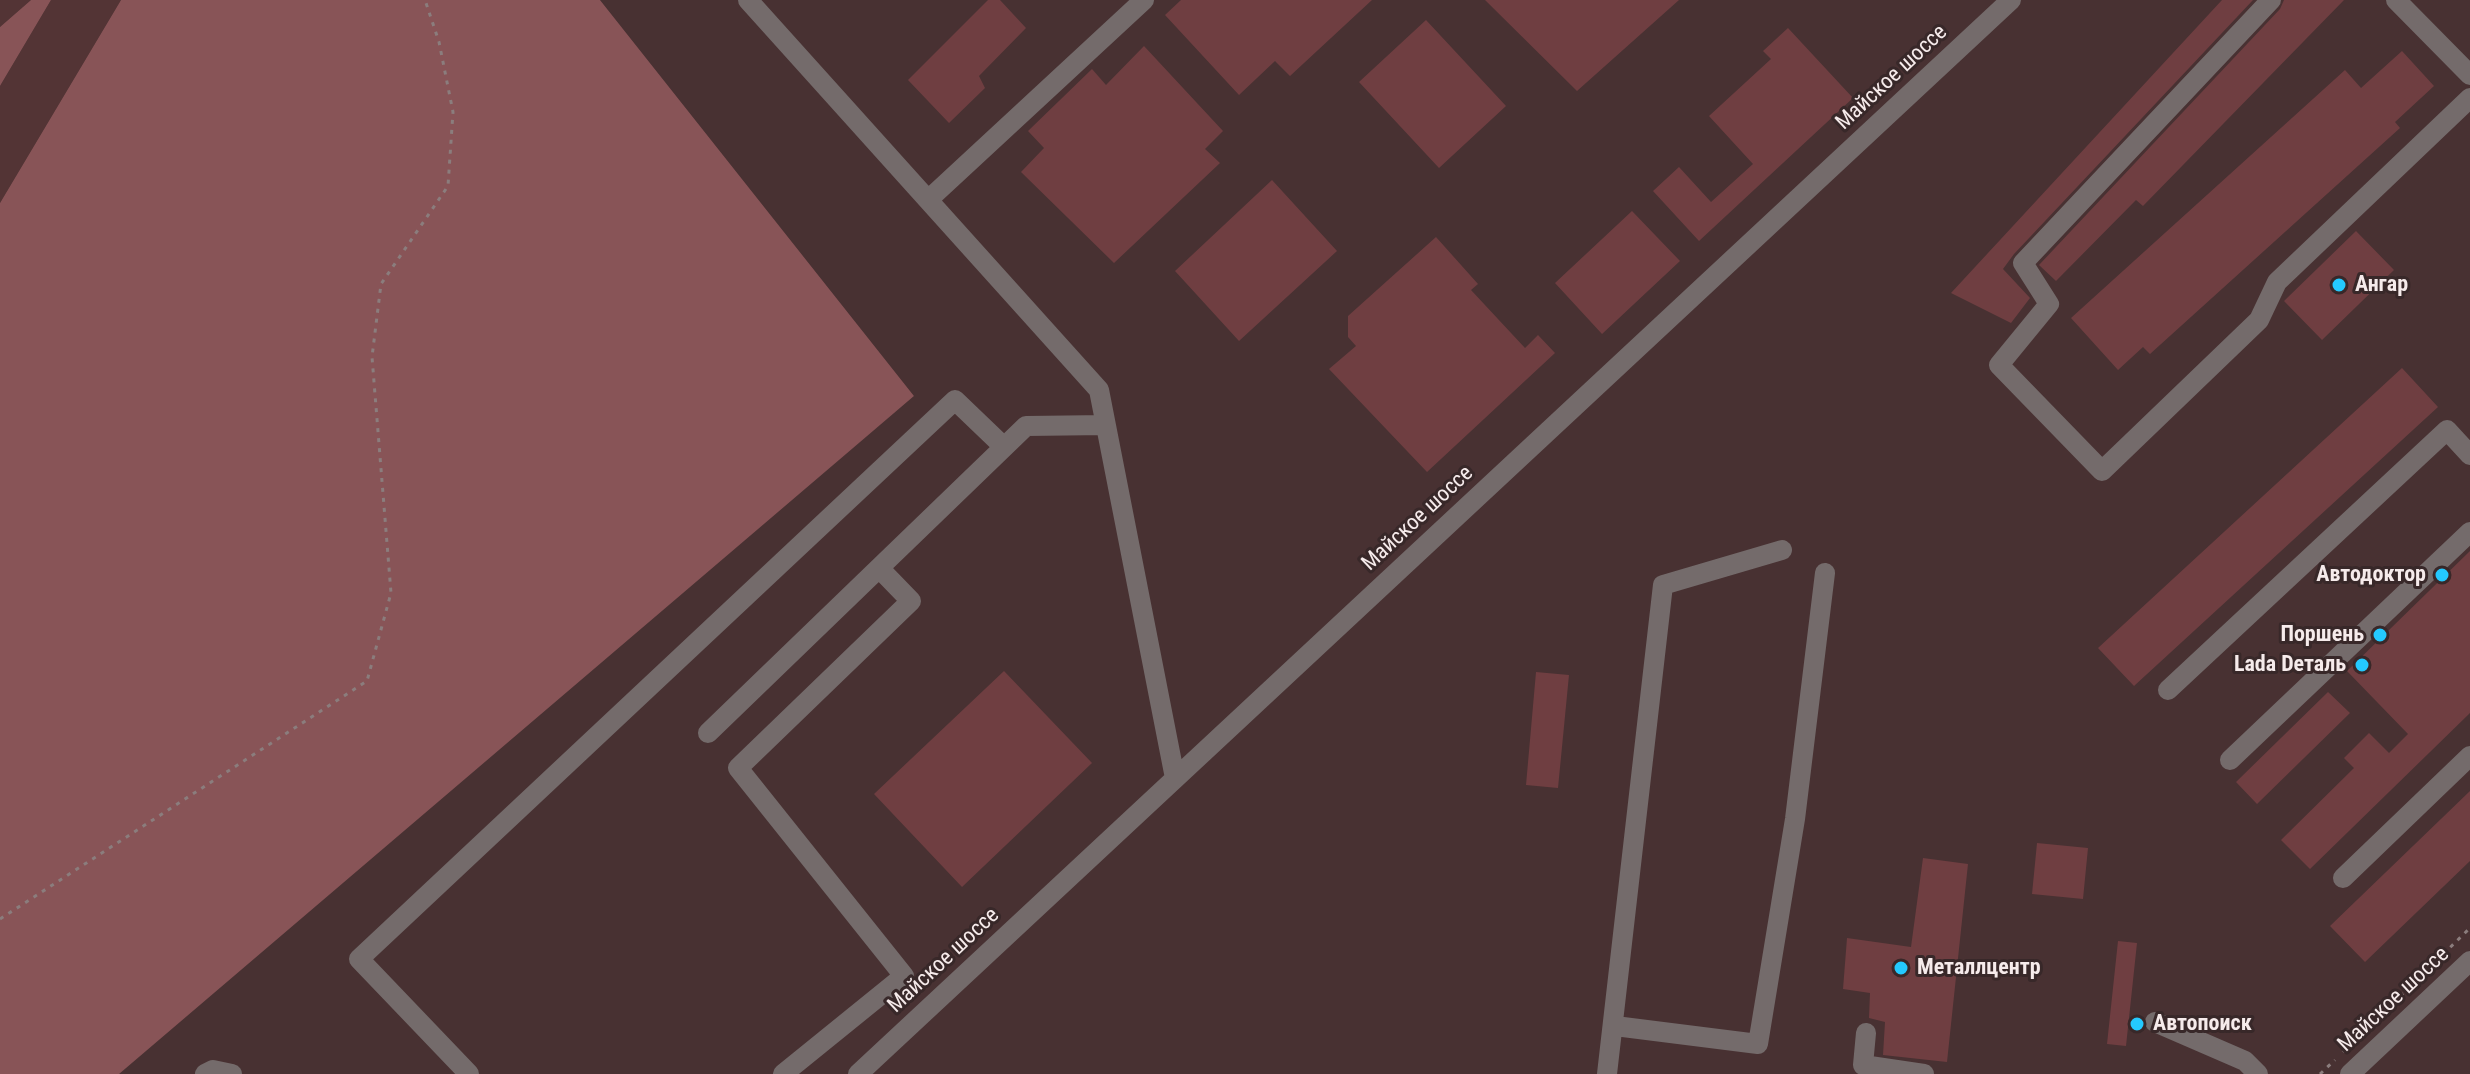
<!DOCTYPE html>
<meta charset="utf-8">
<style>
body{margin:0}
canvas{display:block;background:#382829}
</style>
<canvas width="2470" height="1074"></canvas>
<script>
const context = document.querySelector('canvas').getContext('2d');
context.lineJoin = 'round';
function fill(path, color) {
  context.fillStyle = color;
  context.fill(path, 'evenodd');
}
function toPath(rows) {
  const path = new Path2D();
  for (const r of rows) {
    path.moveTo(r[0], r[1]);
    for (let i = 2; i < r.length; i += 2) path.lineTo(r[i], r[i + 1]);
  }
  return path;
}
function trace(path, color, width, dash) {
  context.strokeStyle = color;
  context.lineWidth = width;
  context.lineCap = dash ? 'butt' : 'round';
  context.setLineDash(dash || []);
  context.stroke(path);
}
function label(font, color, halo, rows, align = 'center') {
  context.font = font + ' "Roboto Condensed",sans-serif';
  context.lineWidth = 6;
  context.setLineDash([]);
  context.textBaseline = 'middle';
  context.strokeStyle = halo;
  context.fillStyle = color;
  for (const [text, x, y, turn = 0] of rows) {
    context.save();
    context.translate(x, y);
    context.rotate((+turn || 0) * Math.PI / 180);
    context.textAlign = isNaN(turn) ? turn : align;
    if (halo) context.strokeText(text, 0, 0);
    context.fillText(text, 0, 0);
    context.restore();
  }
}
const built = toPath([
 [600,0,2470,0,2470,1074,107,1074,914,396]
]);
const green = toPath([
 [0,0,31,0,0,27],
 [51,0,121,0,0,203,0,86]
]);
const forest = toPath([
 [31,0,51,0,0,86,0,27],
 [121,0,600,0,914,396,119,1074,0,1074,0,203]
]);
const building = toPath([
 [988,0,1000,0,1026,28,979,76,985,88,949,123,908,80],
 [1181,0,1372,0,1290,76,1275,61,1239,95,1165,15],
 [1485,0,1679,0,1577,91],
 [2222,0,2253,0,2014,254,2003,269,2030,298,2011,323,1951,293],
 [2284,0,2344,0,2143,206,2136,200,2056,281,2039,265,2280,9],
 [1426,20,1506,106,1439,168,1359,82],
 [1788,28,1853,98,1699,241,1653,191,1679,167,1711,202,1753,164,1709,116,1771,59,1763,51],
 [1144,46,1223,131,1205,149,1220,163,1114,263,1021,172,1044,148,1028,131,1092,69,1106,85],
 [2402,51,2434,86,2395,122,2400,128,2150,354,2143,347,2118,370,2071,318,2345,70,2361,88],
 [1272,180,1337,251,1239,341,1175,271],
 [1632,211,1680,261,1602,334,1555,283],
 [2356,231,2394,270,2322,340,2284,301],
 [1436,237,1478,284,1471,290,1525,348,1538,335,1555,353,1427,472,1329,369,1356,346,1348,337,1348,316],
 [2402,368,2438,407,2134,686,2098,648],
 [2470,551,2470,713,2310,869,2281,840,2354,768,2344,758,2369,733,2389,753,2408,734,2347,671],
 [1004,671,1092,763,962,887,874,794],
 [1536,672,1569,675,1558,788,1526,785],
 [2328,692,2350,713,2257,804,2236,782],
 [2470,791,2470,861,2365,962,2330,926],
 [2037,843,2088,848,2083,899,2032,894],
 [1923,858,1968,864,1947,1062,1883,1055,1885,1022,1869,1018,1870,993,1843,989,1847,938,1911,947],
 [2118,941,2137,943,2126,1046,2107,1044]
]);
const path = toPath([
 [0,919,367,681,391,593,372,357,381,284,448,186,453,112,439,42,425,0],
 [2343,1052,2470,928],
 [2320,1074,2335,1060]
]);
const minor = toPath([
 [748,0,1099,390,1175,778],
 [2271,0,2023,263,2049,304,1999,365,2102,471,2259,320,2277,282,2470,98],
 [2396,0,2470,75],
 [928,200,1144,0],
 [2168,690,2447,430,2470,455],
 [708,733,1026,426,1106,425],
 [2230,760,2470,532],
 [2343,878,2470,756],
 [2155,1022,2245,1061,2258,1074],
 [1615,1026,1758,1044,1795,819,1825,573],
 [1866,1033,1863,1065,1924,1074],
 [205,1074,213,1070,232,1074],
 [469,1074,359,959,955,400,1004,447],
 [783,1074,904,976,738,768,911,601,879,568],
 [858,1074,2011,0],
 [1607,1074,1663,585,1782,550],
 [2350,1074,2470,961]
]);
const markers = [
 [2339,285,8,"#24c9fe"],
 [2442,575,8,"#24c9fe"],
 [2380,635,8,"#24c9fe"],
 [2362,665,8,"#24c9fe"],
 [1901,968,8,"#24c9fe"],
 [2137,1024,8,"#24c9fe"]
];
const streetNames = [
 ["Майское шоссе",1892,78,-43],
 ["Майское шоссе",1418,519,-43],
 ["Майское шоссе",944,961,-43],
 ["Майское шоссе",2394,1000,-43]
];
const poiNames = [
 ["Ангар",2355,285],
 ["Автодоктор",2426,575,"right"],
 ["Поршень",2364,635,"right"],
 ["Lada Dеталь",2346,665,"right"],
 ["Металлцентр",1917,968],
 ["Автопоиск",2153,1024]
];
fill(built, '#483132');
fill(green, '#533435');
fill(forest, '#885457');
fill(building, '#6f3e41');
trace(path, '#8b7d7d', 3, [4, 6]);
trace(minor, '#746b6b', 20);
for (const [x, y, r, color] of markers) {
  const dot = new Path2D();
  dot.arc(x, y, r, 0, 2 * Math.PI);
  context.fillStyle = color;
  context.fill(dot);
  trace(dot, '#382829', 3);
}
label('22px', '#f6ebeb', '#382829', streetNames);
label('bold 22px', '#f6ebeb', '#382829', poiNames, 'left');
</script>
